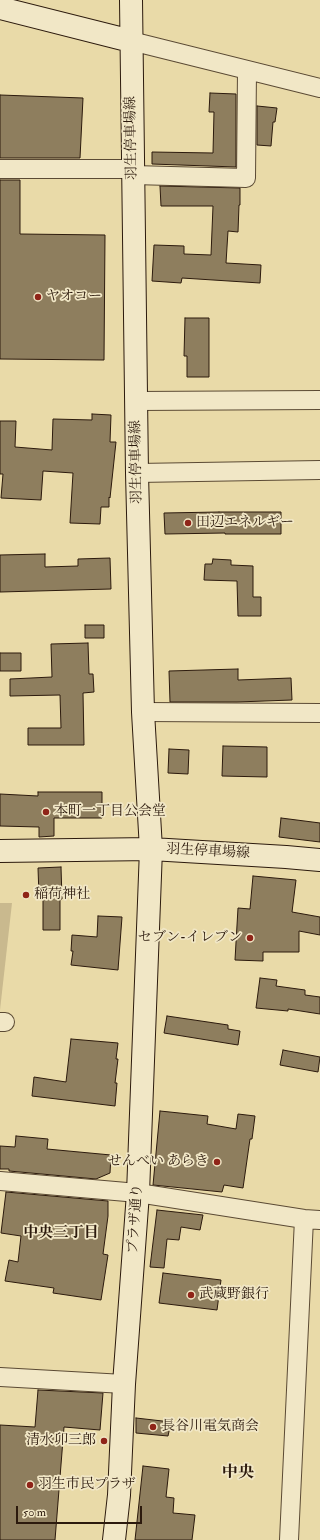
<!DOCTYPE html>
<meta charset="utf-8">
<style>
body{margin:0}
#map{position:relative;width:320px;height:1540px;overflow:hidden;background:#e9daa8;font-family:"IM FELL Double Pica",serif}
canvas{display:block}
.scale{position:absolute;left:16px;top:1506px;width:126px;height:18px;box-sizing:border-box;border:2px solid #2c1a0d;border-top:0;padding-left:5px;font-size:12px;line-height:14px;white-space:nowrap;color:#2c1a0d;-webkit-text-stroke:3px #f1e7c6;paint-order:stroke}
</style>
<div id="map">
<canvas width="320" height="1540"></canvas>
<div class="scale">50 m</div>
</div>
<script>
const context = document.querySelector('canvas').getContext('2d');
context.lineJoin = 'round';
function fill(path, color) {
  context.fillStyle = color;
  context.fill(path, 'evenodd');
}
function toPath(rows) {
  const path = new Path2D();
  for (const r of rows) {
    path.moveTo(r[0], r[1]);
    for (let i = 2; i < r.length; i += 2) path.lineTo(r[i], r[i + 1]);
  }
  return path;
}
function trace(path, color, width, dash) {
  context.strokeStyle = color;
  context.lineWidth = width;
  context.lineCap = dash ? 'butt' : 'round';
  context.setLineDash(dash || []);
  context.stroke(path);
}
function label(font, color, halo, rows, align = 'center') {
  context.font = font + ' "IM FELL Double Pica","Noto Serif JP",serif';
  context.lineWidth = 3.5;
  context.setLineDash([]);
  context.textBaseline = 'middle';
  context.strokeStyle = halo;
  context.fillStyle = color;
  for (const [text, x, y, turn = 0] of rows) {
    context.save();
    context.translate(x, y);
    context.rotate((+turn || 0) * Math.PI / 180);
    context.textAlign = isNaN(turn) ? turn : align;
    if (halo) context.strokeText(text, 0, 0);
    context.fillText(text, 0, 0);
    context.restore();
  }
}
const green = toPath([
 [0,903,12,903,0,1010]
]);
const building = toPath([
 [210,93,236,94,236,167,152,164,152,152,213,153,214,112,209,112,210,93],
 [0,95,83,98,80,158,0,158,0,95],
 [257,106,277,108,275,122,273,122,271,146,257,145,257,106],
 [0,180,20,180,20,234,105,235,104,360,0,359,0,180],
 [160,186,240,188,240,205,239,205,238,232,228,231,226,263,261,265,260,283,182,278,181,283,152,281,154,245,184,246,184,254,211,255,213,206,161,206,160,186],
 [185,318,209,318,209,377,187,377,187,356,184,356,185,318],
 [92,414,111,415,110,442,116,442,110,498,109,497,109,507,101,507,100,524,70,523,73,473,43,471,41,500,1,498,3,474,0,474,0,421,16,421,15,447,52,450,53,419,92,420,92,414],
 [219,512,281,512,281,534,225,534,225,533,165,534,164,513,219,512],
 [45,554,45,567,78,566,78,559,110,558,111,589,0,592,0,555,45,554],
 [213,559,231,560,231,565,253,566,253,597,261,597,261,616,238,616,237,581,204,580,205,564,212,564,213,559],
 [85,625,104,625,104,638,85,638,85,625],
 [88,643,89,674,93,674,94,692,83,693,84,745,28,745,28,728,61,728,60,695,10,696,10,679,52,677,51,644,88,643],
 [0,653,21,653,21,671,0,671,0,653],
 [238,669,238,680,291,678,292,700,237,702,170,702,169,671,238,669],
 [223,746,267,747,267,777,222,776,223,746],
 [169,749,189,750,188,774,168,773,169,749],
 [38,792,102,792,102,818,54,818,54,836,39,837,39,827,0,826,0,794,38,796,38,792],
 [281,818,320,823,320,842,279,837,281,818],
 [61,867,62,899,60,899,60,930,43,930,43,895,39,896,38,868,61,867],
 [253,876,296,880,292,912,320,917,320,935,299,931,299,952,263,952,263,961,235,960,238,908,250,909,253,876],
 [98,916,122,917,118,970,71,965,73,951,71,951,72,935,97,937,98,916],
 [260,978,277,980,276,986,305,990,305,995,320,997,320,1014,288,1009,288,1011,256,1008,260,978],
 [167,1016,228,1025,228,1029,240,1031,238,1045,164,1033,167,1016],
 [71,1039,118,1043,116,1059,118,1059,115,1083,117,1083,115,1106,32,1096,34,1077,66,1082,71,1039],
 [283,1050,320,1057,318,1072,280,1065,283,1050],
 [160,1111,208,1116,207,1124,236,1129,238,1114,255,1116,252,1139,250,1139,243,1188,224,1185,222,1192,153,1185,160,1111],
 [16,1136,48,1139,47,1149,111,1155,110,1173,96,1179,9,1171,9,1169,0,1169,0,1146,15,1147,16,1136],
 [6,1192,108,1201,108,1216,103,1254,108,1255,101,1300,53,1293,54,1288,5,1281,9,1260,18,1262,21,1236,1,1233,6,1192],
 [157,1210,203,1215,200,1230,181,1227,179,1240,167,1239,164,1268,150,1267,157,1210],
 [163,1273,221,1280,217,1310,159,1303,163,1273],
 [38,1390,103,1393,100,1430,64,1427,55,1540,0,1540,0,1425,35,1427,38,1390],
 [136,1418,171,1422,168,1436,136,1433,136,1418],
 [143,1466,169,1469,166,1497,174,1498,173,1513,195,1515,192,1540,135,1540,143,1466]
]);
const street = toPath([
 [131,41,320,88],
 [0,169,133,169],
 [133,175,246,178,247,70],
 [136,401,320,400],
 [137,473,320,470],
 [143,712,320,713],
 [0,1022,5,1022],
 [0,1181,138,1193,304,1219,320,1220],
 [0,1377,124,1384],
 [289,1540,304,1219]
]);
const secondary = toPath([
 [0,8,131,41],
 [0,851,151,849,286,857,320,860],
 [114,1540,119,1495,124,1384,138,1193,151,849,143,712,137,473,131,0]
]);
const markers = [
 [38,297,4,"#8f2418"],
 [188,523,4,"#8f2418"],
 [46,812,4,"#8f2418"],
 [26,895,4,"#8f2418"],
 [250,938,4,"#8f2418"],
 [217,1162,4,"#8f2418"],
 [191,1295,4,"#8f2418"],
 [153,1427,4,"#8f2418"],
 [104,1441,4,"#8f2418"],
 [30,1485,4,"#8f2418"]
];
const streetNames = [
 ["羽生停車場線",132,138,-91],
 ["羽生停車場線",137,462,-91],
 ["羽生停車場線",208,852,3],
 ["プラザ通り",136,1219,-86]
];
const poiNames = [
 ["ヤオコー",46,297],
 ["田辺エネルギー",196,523],
 ["本町一丁目公会堂",54,812],
 ["稲荷神社",34,895],
 ["セブン-イレブン",242,938,"right"],
 ["せんべい あらき",209,1162,"right"],
 ["武蔵野銀行",199,1295],
 ["長谷川電気商会",161,1427],
 ["清水卯三郎",96,1441,"right"],
 ["羽生市民プラザ",38,1485]
];
const neighbourhoodNames = [
 ["中央三丁目",61,1234]
];
const quarterNames = [
 ["中央",238,1474]
];
fill(green, '#c9b98e');
fill(building, '#8e7e5e');
trace(building, '#2c1a0d', 1);
trace(street, '#5b4a34', 20);
trace(secondary, '#2c1a0d', 24);
trace(street, '#f1e7c6', 18);
trace(secondary, '#f1e7c6', 22);
for (const [x, y, r, color] of markers) {
  const dot = new Path2D();
  dot.arc(x, y, r, 0, 2 * Math.PI);
  context.fillStyle = color;
  context.fill(dot);
  trace(dot, '#f1e7c6', 1.5);
}
label('14px', '#2c1a0d', '#f1e7c6', streetNames);
label('14px', '#2c1a0d', '#f1e7c6', poiNames, 'left');
label('bold 15px', '#2c1a0d', '#f1e7c6', neighbourhoodNames);
label('bold 16px', '#2c1a0d', '#f1e7c6', quarterNames);
</script>
